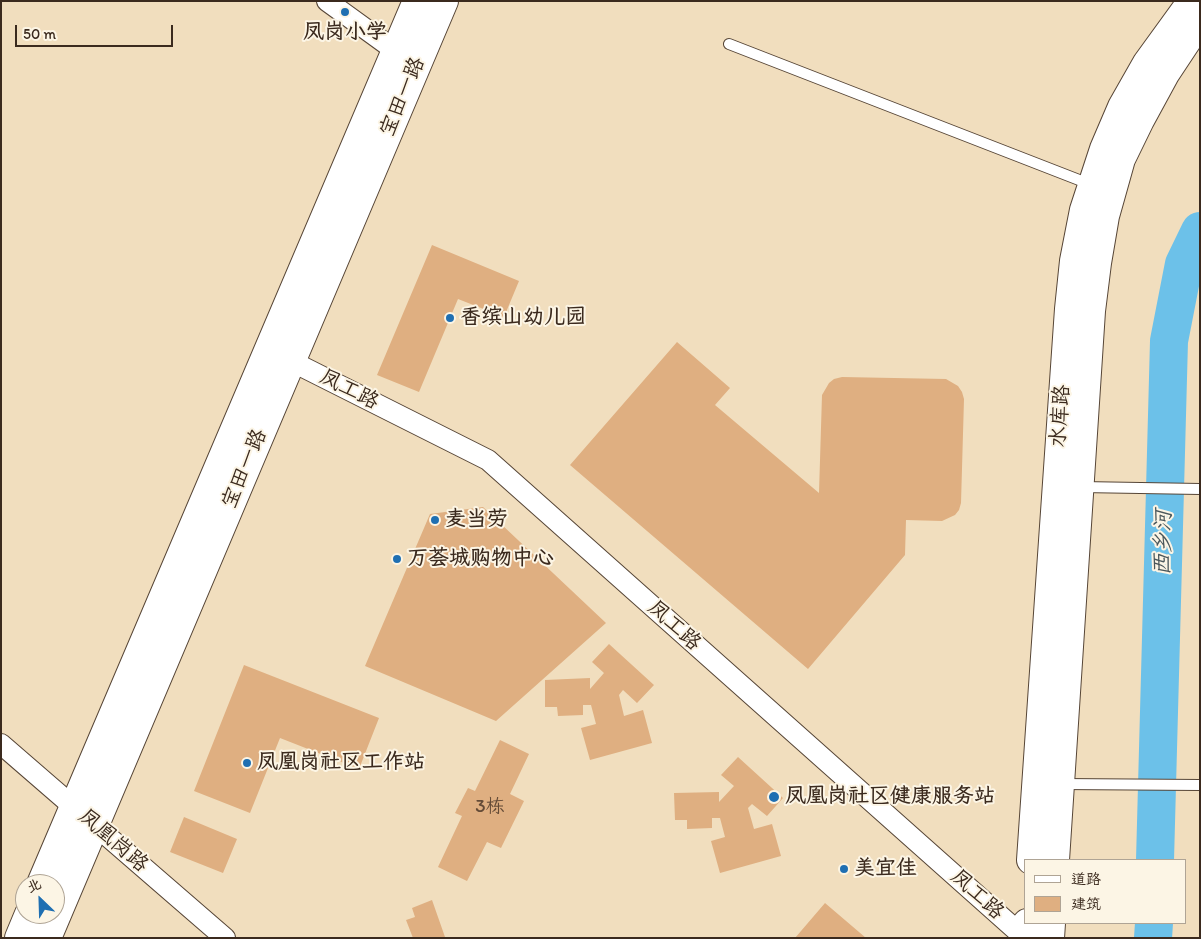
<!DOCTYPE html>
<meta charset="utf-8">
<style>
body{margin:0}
#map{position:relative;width:1201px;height:939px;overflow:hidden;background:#f1debe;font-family:Itim,"LXGW WenKai TC",sans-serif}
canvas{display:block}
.frame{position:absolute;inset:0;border:2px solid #3b2a1e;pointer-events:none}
.legend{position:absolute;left:1024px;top:859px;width:162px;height:65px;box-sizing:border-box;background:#fcf5e5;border:1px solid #afa495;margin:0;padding:6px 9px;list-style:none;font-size:15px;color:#3b2a1e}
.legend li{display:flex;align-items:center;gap:10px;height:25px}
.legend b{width:25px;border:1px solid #afa495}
.north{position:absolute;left:15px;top:874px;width:50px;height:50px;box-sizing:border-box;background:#fcf5e5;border:1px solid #afa495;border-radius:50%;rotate:336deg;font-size:14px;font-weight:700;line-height:20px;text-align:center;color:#3b2a1e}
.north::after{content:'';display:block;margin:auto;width:18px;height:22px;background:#1f6fb2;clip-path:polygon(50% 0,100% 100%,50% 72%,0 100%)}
.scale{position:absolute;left:15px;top:25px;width:158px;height:22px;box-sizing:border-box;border:2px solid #3b2a1e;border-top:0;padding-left:6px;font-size:15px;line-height:18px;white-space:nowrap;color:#3b2a1e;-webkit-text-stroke:4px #fcf5e5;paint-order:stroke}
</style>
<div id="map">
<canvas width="1201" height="939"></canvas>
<div class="frame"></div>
<ul class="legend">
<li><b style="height:6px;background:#fff"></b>道路</li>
<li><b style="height:14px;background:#dfaf81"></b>建筑</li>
</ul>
<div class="north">北</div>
<div class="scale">50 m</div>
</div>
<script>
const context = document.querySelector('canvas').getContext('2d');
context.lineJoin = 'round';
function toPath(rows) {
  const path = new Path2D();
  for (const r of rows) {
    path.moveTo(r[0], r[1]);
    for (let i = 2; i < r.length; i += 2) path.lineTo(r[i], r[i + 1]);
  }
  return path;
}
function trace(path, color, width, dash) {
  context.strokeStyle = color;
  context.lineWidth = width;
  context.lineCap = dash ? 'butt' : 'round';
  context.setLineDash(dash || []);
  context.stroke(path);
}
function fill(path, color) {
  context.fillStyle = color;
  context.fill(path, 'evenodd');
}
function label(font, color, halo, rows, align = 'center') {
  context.font = font + ' Itim,"LXGW WenKai TC",sans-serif';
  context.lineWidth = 4;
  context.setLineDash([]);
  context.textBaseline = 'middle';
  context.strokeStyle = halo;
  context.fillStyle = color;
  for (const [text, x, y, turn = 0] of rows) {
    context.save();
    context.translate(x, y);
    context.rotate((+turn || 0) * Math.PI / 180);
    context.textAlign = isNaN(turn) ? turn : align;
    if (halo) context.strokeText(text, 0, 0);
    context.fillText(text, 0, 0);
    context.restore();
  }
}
const river = toPath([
 [1155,860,1169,341,1184,264,1200,231],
 [1153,938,1154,923]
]);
const building = toPath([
 [432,245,519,281,504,317,458,299,419,392,377,375],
 [677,342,730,388,715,405,819,493,822,395,829,383,834,379,842,377,946,379,958,386,962,392,964,399,961,503,959,510,955,515,942,521,906,520,905,555,808,669,570,465],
 [483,507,606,623,496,721,365,666,430,514],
 [609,644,654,685,637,703,623,690,619,695,624,716,643,710,652,743,590,760,581,728,596,724,591,705,583,705,583,715,558,716,557,707,545,707,545,680,590,678,590,689,604,673,592,662],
 [244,665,379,718,359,769,280,738,250,813,194,791],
 [500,740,529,754,510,794,524,801,501,848,487,842,467,881,438,867,462,816,455,813,468,788,475,791],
 [738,757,783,798,767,816,752,804,748,808,754,829,772,824,781,856,720,873,711,841,725,837,720,818,712,818,712,828,687,829,687,820,675,820,674,793,719,792,719,802,734,786,721,775],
 [184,817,237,839,223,873,170,852],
 [432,900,445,937,413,938,406,920,415,917,412,908],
 [825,903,866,938,795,938]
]);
const service = toPath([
 [729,44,1092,185],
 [1081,487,1200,489],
 [1061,784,1200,785]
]);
const minor = toPath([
 [327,1,407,59],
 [291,361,488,460,1025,938],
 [1,744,225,938]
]);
const secondary = toPath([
 [1031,860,1069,309,1074,261,1084,210,1104,149,1122,107,1147,63,1192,1],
 [1055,860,1091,311,1097,263,1105,216,1121,159,1140,120,1165,74,1200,21],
 [41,884,417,1],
 [19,938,29,914],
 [47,938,444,1],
 [1026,938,1027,923],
 [1050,938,1051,923]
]);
const markers = [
 [345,12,5,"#1f6fb2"],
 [450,318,5,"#1f6fb2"],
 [435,520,5,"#1f6fb2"],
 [397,559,5,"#1f6fb2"],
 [247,763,5,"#1f6fb2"],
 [774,797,6,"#1f6fb2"],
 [844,869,5,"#1f6fb2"]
];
const numberNames = [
 ["3栋",490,807]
];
const poiNames = [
 ["凤岗小学",345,33,"center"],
 ["香缤山幼儿园",460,318],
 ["麦当劳",445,520],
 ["万荟城购物中心",407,559],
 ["凤凰岗社区工作站",257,763],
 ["凤凰岗社区健康服务站",785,797],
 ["美宜佳",854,869]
];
const streetNames = [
 ["宝田一路",403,97,-67],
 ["凤工路",349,390,27],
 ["水库路",1061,416,-86],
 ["宝田一路",245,469,-67],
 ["凤工路",674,626,42],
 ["凤凰岗路",113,841,41],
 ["凤工路",977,895,42]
];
const waterNames = [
 ["西乡河",1164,543,-89]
];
trace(river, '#6cc1e9', 38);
fill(building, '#dfaf81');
trace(service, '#564536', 12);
trace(minor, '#564536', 22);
trace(secondary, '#564536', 30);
trace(service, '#fff', 10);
trace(minor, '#fff', 20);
trace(secondary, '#fff', 28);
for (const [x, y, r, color] of markers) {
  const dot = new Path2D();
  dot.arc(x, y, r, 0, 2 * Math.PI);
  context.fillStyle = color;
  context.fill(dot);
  trace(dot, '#fcf5e5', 2);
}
label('19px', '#644b37', null, numberNames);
label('bold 21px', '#3b2a1e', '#fcf5e5', poiNames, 'left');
label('21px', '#3b2a1e', '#fcf5e5', streetNames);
label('italic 22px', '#4a575b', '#fcf5e5', waterNames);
</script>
